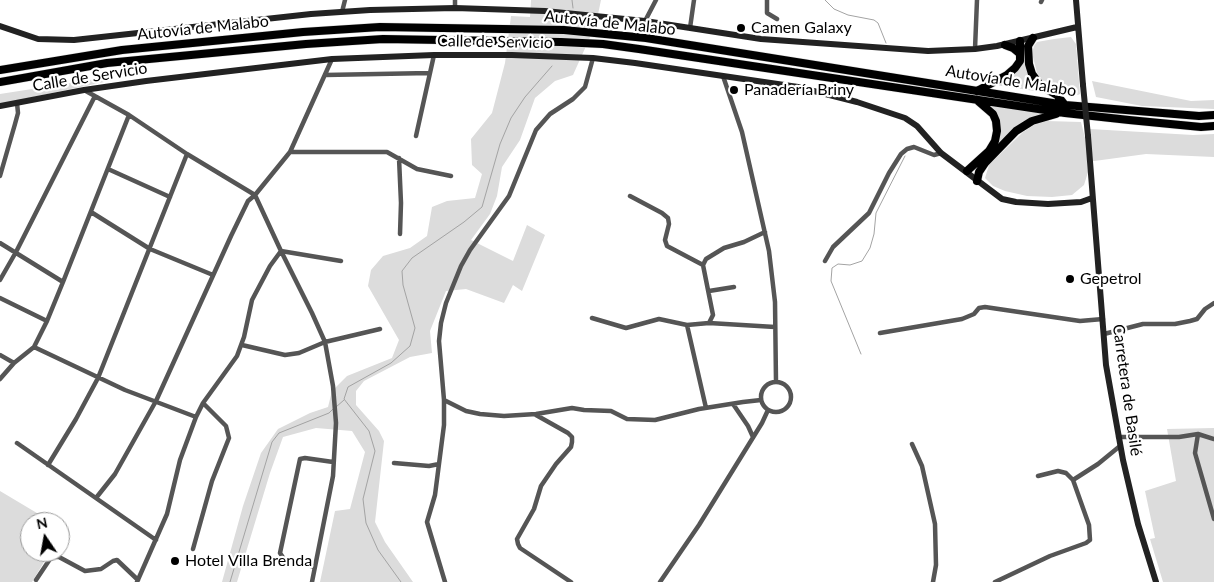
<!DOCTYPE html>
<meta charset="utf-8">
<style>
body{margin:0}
#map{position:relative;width:1214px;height:582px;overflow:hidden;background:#fff;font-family:Lato,sans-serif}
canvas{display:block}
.north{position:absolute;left:20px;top:512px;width:50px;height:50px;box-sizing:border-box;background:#fff;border:1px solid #999;border-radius:50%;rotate:348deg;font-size:14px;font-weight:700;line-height:20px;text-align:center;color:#000}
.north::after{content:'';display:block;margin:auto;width:18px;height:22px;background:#000;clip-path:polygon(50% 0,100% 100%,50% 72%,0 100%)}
</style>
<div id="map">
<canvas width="1214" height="582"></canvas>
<div class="north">N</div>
</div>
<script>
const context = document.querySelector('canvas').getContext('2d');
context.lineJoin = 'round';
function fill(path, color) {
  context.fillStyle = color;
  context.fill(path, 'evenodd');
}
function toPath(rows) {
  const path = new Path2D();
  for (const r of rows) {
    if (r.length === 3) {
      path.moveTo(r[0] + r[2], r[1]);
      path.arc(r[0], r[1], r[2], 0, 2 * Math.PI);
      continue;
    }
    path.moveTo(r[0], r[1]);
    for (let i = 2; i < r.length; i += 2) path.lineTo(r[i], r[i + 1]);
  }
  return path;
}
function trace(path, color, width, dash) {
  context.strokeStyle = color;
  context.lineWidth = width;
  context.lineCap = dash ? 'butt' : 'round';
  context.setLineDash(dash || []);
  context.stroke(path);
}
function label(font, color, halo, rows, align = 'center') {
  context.font = font + ' Lato,sans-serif';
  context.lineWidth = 4.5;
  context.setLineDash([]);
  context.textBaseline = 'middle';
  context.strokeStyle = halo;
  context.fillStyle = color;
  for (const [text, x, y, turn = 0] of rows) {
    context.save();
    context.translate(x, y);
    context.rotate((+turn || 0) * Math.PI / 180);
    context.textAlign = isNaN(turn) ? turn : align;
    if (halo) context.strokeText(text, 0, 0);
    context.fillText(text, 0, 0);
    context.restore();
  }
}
const green = toPath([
 [531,0,601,0,596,24,573,75,555,81,535,98,520,140,502,167,497,196,490,214,471,240,513,261,527,225,545,235,522,291,513,285,504,303,466,289,446,291,430,331,432,353,410,357,364,381,356,391,356,405,379,431,384,441,375,522,385,542,413,582,320,582,335,511,350,509,365,452,352,431,316,428,283,437,270,473,237,582,222,582,243,506,261,453,278,429,310,413,328,407,332,391,347,376,392,358,399,340,368,286,371,270,383,256,410,248,427,236,432,207,447,201,475,198,482,174,472,165,471,139,492,113,505,63,511,16,530,17],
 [1071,37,1076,44,1080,94,1078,95,1053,89,1042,80,1037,73,1032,53,1034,46,1037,42,1054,39],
 [1025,48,1030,72,1054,94,989,84,1018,67],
 [109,77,109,81,0,104,0,94],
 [1092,81,1191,101,1214,100,1214,109,1142,106,1096,97],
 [987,104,1048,114,994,149,999,136],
 [1046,121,1081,122,1085,138,1090,129,1193,135,1214,134,1214,157,1146,154,1087,162,1088,172,1084,185,1072,195,1052,197,1027,196,1005,191,993,186,985,178,989,165,1023,132,1034,125],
 [1214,428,1214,582,1163,582,1150,539,1155,538,1145,491,1176,481,1167,429],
 [0,491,52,522,30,522,30,552,50,552,32,582,0,582]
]);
const stream = toPath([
 [572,0,573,8],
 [825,0,834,9,848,15,874,20,878,23,886,43],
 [861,354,831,281,832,268,838,264,850,265,862,261,870,248,874,234,876,213,905,156],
 [336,407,344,400],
 [230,582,272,442,279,433,329,413,333,409],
 [401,582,378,550,366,523,363,499,375,451,369,431,344,399,348,387,391,363,410,346,415,328,403,285,402,271,412,258,464,222,482,207,500,144,511,118,525,97,552,66]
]);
const street = toPath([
 [455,0,455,8],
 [767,0,767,13,777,19],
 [1041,2,1042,0],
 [342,12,345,0],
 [645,21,656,0],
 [690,28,694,0],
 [975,49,977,0],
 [325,75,430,73],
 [723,76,742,132,769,251,775,302,776,382],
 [84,90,129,115,187,154,255,195,248,201,231,236,156,401,115,474,96,498],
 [416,136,434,55],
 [290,152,387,152,417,169,451,176],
 [399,158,401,203,400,234],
 [108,169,170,197],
 [0,176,15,124,18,113,17,103],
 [630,196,662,213,668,218,669,224,665,240,667,246,703,265],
 [91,212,150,249,213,275],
 [0,243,63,282,47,321,34,347],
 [281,251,341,261],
 [825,261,833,247,869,213,889,173,901,154,907,149,914,147,934,155,941,153],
 [0,280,16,252,95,96],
 [63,282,129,115],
 [709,291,734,287],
 [0,298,47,321],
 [592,318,626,328,659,319,687,325],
 [709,323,713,315,703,265,706,259,724,248,744,242,765,232],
 [880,333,962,319,974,314,979,308,985,307,1080,321,1103,319],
 [1104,334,1143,324,1175,324,1190,321,1197,319,1205,309,1214,303],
 [242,345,285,355,299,353,325,342,380,329],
 [0,355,14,363],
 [0,379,14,363,34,347,125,390,196,417],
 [776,397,15],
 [444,400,466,411,480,414,504,416,536,414,572,408,584,410,611,411,627,419,655,420,699,409,743,402,761,400],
 [733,404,748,426,753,437],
 [706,408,687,325,709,323,775,327],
 [536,415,568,433,572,437,572,442,571,447,556,464,541,486,534,509,517,539,518,544,520,548,571,582],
 [1198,434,1195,453,1214,519],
 [1118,437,1179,437,1198,434,1214,439],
 [17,443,156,540],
 [912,444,922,466,935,524,936,565,933,582],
 [394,463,429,466,439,464],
 [48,465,76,419,98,378,187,154],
 [1073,480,1098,464,1120,446],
 [193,549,212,481,229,438,226,426,203,403],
 [315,567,284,559,280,553,300,459,305,458,333,462],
 [36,580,50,559,55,557,59,557,85,571,101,569,113,561,117,560,138,580],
 [137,582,167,514,180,460,196,417,203,403,237,356,244,337,252,300,270,266,281,251],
 [312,582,333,476,336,423,333,386,325,342,312,313,281,251,255,195,290,152,332,59],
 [445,582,427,522,435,495,444,425,444,400,439,341,441,323,446,303,461,266,470,250,509,196,536,130,550,114,573,99,585,87,593,58],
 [660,582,699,525,762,423,768,410],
 [995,582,1050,556,1086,543,1090,540,1089,525,1073,480,1066,473,1058,471,1038,476]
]);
const secondary = toPath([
 [1076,0,1083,85],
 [0,26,38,39,74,40,311,14,370,10,455,8,545,11,645,21,761,39,928,51,975,49,997,46,1077,27],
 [0,106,84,90,146,81,332,59,434,55,512,55,593,58,635,63,798,87,857,102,905,118,917,126,941,153,1002,199,1016,202,1048,204,1081,202,1092,198],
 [1088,136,1106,365,1123,460,1138,524,1156,582]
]);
const highway = toPath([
 [1033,38,1028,46,1029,64,1032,74,1041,86,1057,95,1065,105],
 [1005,45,1013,48,1019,53],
 [0,70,122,50,303,32,380,27,564,30,646,38,1065,105,1199,116,1214,115],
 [0,82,107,63,306,44,383,39,561,42,603,44,639,49,1065,113,1129,120,1201,127,1214,126],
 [977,91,1007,75,1015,68,1020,61,1020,41],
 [967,171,989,151,995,141,997,131,996,121,993,114,978,101],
 [977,181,979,172,985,163,1016,131,1032,121,1056,114]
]);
const secondaryBridge = toPath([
 [1083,85,1088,136]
]);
const markers = [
 [741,28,5,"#000"],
 [734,90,5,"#000"],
 [1070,279,5,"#000"],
 [175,561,5,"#000"]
];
const streetNames = [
 ["Autovía de Malabo",610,23,6],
 ["Autovía de Malabo",203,28,-6],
 ["Calle de Servicio",495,42,1],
 ["Calle de Servicio",90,77,-9],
 ["Autovía de Malabo",1011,81,9],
 ["Carretera de Basilé",1127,390,82]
];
const poiNames = [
 ["Camen Galaxy",751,28],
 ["Panadería Briny",744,90],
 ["Gepetrol",1080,279],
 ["Hotel Villa Brenda",185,561]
];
fill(green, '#dcdcdc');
trace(stream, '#a3a3a3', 1);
trace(highway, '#dbdbdb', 9);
trace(street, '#555', 4.5);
trace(secondary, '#222', 6);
trace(highway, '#000', 8);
trace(secondaryBridge, '#222', 6);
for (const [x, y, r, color] of markers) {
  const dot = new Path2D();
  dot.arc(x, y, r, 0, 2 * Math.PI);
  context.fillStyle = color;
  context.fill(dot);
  trace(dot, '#fff', 2);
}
label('16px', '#000', '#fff', streetNames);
label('16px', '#000', '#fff', poiNames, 'left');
</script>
